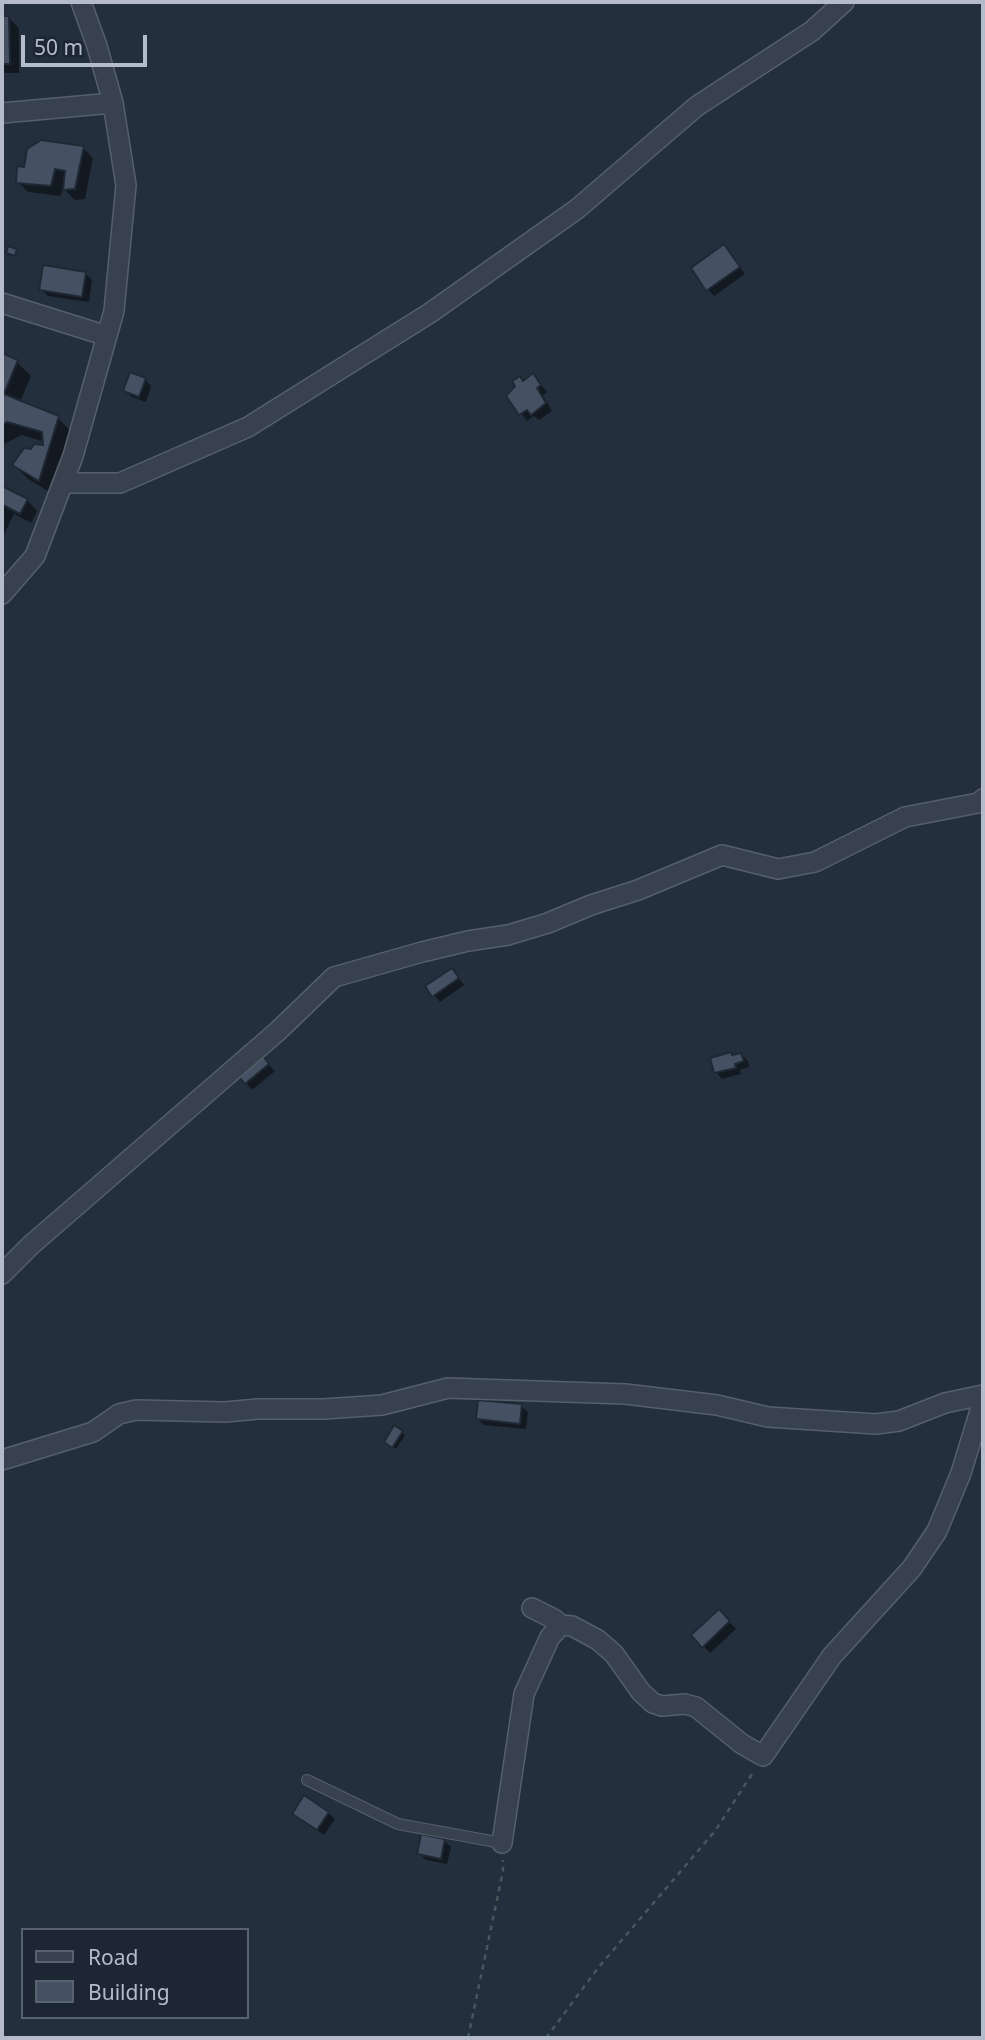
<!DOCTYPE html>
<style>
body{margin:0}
#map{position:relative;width:985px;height:2040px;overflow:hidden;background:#242f3e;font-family:"Noto Sans",sans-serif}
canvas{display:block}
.frame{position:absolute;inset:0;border:4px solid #b4bcc9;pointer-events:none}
.legend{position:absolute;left:21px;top:1928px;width:228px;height:91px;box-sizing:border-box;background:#1d2633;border:2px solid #59626f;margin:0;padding:9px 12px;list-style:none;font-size:21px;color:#b4bcc9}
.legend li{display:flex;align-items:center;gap:14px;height:35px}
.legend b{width:35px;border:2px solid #59626f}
.scale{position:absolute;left:21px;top:35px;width:126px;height:32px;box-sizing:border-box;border:4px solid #b4bcc9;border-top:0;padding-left:9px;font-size:21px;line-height:24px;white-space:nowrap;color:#b4bcc9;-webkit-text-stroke:5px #1d2633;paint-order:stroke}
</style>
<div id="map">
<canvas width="985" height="2040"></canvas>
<div class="frame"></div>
<ul class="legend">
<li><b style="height:9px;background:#38414e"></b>Road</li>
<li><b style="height:19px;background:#455162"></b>Building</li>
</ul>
<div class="scale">50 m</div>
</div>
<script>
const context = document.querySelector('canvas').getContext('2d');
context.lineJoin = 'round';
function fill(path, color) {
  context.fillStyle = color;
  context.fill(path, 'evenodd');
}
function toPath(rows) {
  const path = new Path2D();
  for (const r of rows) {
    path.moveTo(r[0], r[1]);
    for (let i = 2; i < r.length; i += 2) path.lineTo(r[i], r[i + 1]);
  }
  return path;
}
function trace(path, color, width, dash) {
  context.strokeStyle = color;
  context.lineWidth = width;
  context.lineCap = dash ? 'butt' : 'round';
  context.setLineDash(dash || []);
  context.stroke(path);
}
const shadow = toPath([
 [2,18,9,18,19,28,19,73,2,73],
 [83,148,93,158,85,199,75,200,63,188,61,196,28,192,18,182,26,169],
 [724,247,745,274,714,296,708,289],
 [85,273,92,280,89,302,48,296,41,289],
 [2,355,17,362,31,376,20,402,58,418,72,432,53,494,28,479,14,465,32,451,45,446,45,442,22,435,2,445],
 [533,375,547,392,543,395,552,411,539,420,534,416,527,421,509,396],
 [145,379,151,386,146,402,132,397,125,391],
 [2,488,27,500,37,511,31,523,14,514,4,534,2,533],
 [452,970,464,985,440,1002,427,987],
 [741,1054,748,1061,749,1067,740,1070,741,1074,722,1079,716,1072,733,1056],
 [262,1058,275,1071,252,1090,246,1083],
 [521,1406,528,1412,526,1429,484,1425,478,1419],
 [402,1432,405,1435,396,1449,389,1444],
 [719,1611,736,1629,710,1653,693,1635],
 [294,1813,328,1813,335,1819,324,1835],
 [444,1841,451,1847,447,1864,426,1860,419,1853]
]);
const building = toPath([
 [2,16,9,16,10,64,2,64,2,16],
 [41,140,84,146,75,189,63,190,65,171,55,169,51,186,16,183,17,166,24,167,27,149,41,140],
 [724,244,740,267,706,291,691,268,724,244],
 [8,246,17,249,15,256,6,253,8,246],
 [43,265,86,272,82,297,39,290,43,265],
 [2,353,18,360,4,394,59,416,39,481,12,465,24,448,31,449,34,444,43,445,42,432,7,422,2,425,2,353],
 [130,372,146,378,139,397,123,391,130,372],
 [533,373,541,385,537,388,546,403,531,415,527,410,519,415,506,396,515,386,512,381,520,376,523,381,533,373],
 [2,486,28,499,20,514,3,505,2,508,2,486],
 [452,968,459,978,432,997,425,986,452,968],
 [731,1052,732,1055,741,1053,744,1061,735,1064,736,1068,714,1073,710,1058,731,1052],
 [263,1056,269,1064,245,1084,238,1076,263,1056],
 [478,1400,522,1404,520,1424,476,1419,478,1400],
 [394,1425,403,1431,392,1448,384,1442,394,1425],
 [719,1609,730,1621,702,1648,691,1635,719,1609],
 [304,1795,329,1812,317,1830,292,1814,304,1795],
 [421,1834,445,1839,441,1859,417,1854,421,1834]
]);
const path = toPath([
 [468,2038,503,1871,503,1860],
 [546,2038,598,1968,715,1831,754,1771]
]);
const service = toPath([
 [307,1780,398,1824,502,1843]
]);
const minor = toPath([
 [2,113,113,103],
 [2,303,107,336],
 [63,483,120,483,248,427,430,313,577,209,697,106,812,31,844,2],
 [2,594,35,556,73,456,114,311,126,185,113,103,97,46,81,2],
 [2,1274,31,1245,278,1031,334,977,422,952,468,941,508,935,548,923,591,905,638,890,722,855,778,869,815,862,905,817,978,803,983,799],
 [2,1460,93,1432,119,1414,136,1410,225,1412,258,1409,324,1409,382,1405,448,1388,625,1394,717,1405,768,1417,876,1424,899,1421,945,1403,983,1395],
 [532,1608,554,1619,561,1625,572,1626,598,1640,614,1654,641,1692,653,1703,662,1706,685,1704,696,1707,742,1744,763,1756,832,1656,912,1568,937,1531,961,1473,983,1401],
 [502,1843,524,1694,550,1637,561,1625]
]);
fill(shadow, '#0007');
fill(building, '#455162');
trace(building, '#1f2835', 2);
trace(service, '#565f6c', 12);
trace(minor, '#565f6c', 22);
trace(path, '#44595c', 2.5, [5, 5]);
trace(service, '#38414e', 10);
trace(minor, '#38414e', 19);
</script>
